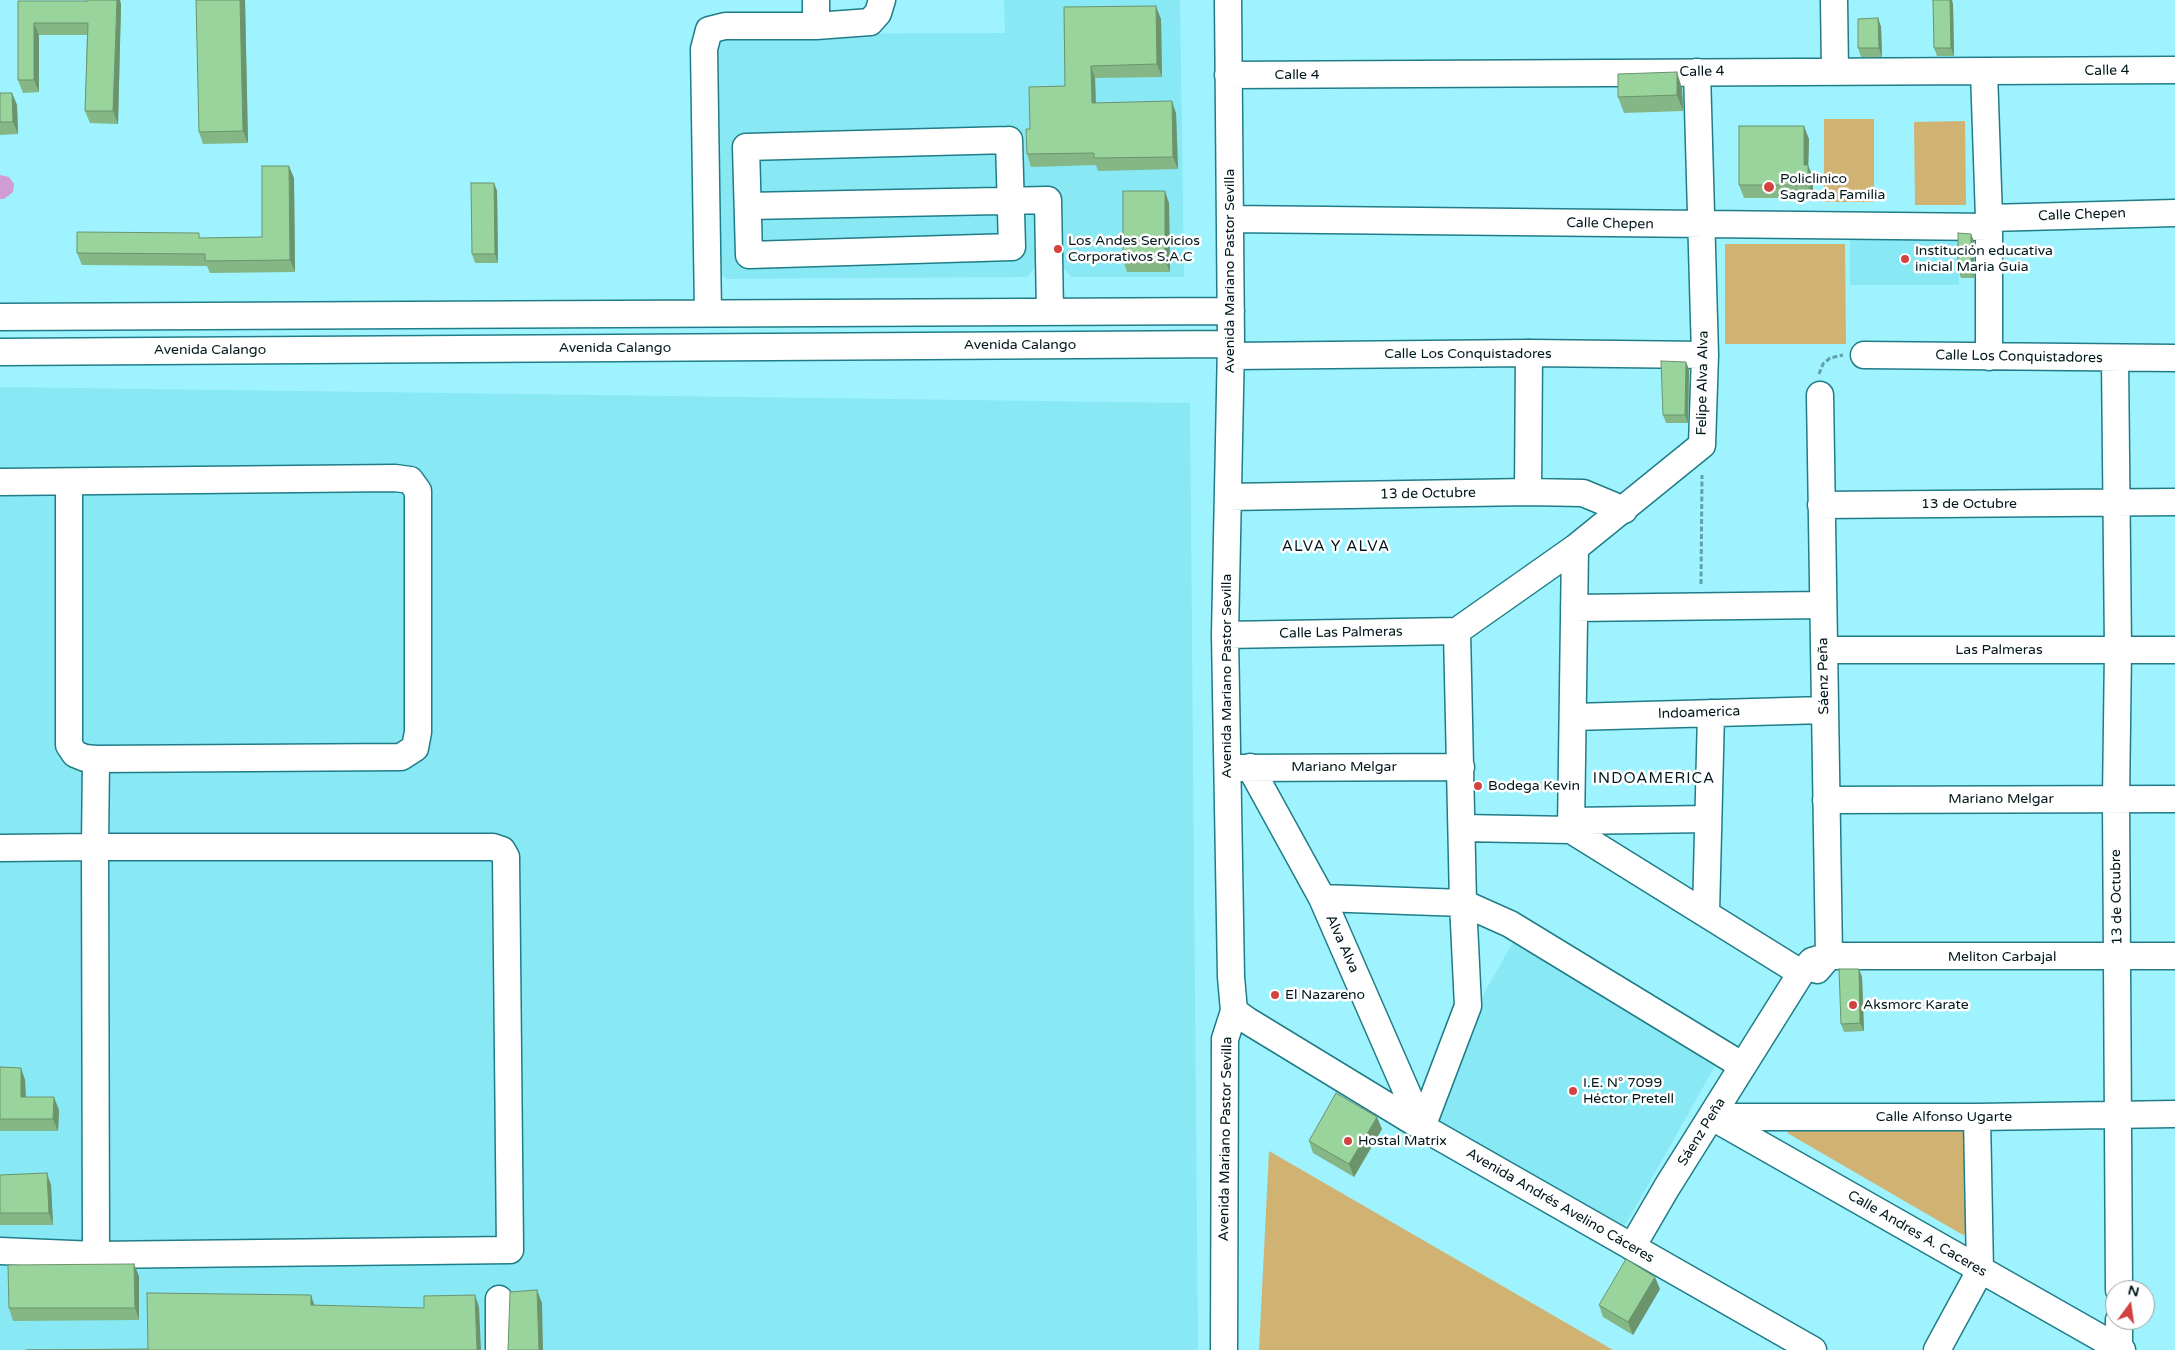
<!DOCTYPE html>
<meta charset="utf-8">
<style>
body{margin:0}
#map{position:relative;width:2175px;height:1350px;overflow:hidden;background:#9ef3fe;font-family:"Varela Round",sans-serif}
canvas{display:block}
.north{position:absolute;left:2105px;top:1280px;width:50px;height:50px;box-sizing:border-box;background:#fff;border:1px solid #99a2a4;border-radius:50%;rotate:14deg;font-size:14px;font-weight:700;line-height:20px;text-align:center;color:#00171b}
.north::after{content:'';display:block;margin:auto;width:18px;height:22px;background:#d24340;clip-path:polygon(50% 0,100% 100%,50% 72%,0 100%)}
</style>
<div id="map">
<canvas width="2175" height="1350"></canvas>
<div class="north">N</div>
</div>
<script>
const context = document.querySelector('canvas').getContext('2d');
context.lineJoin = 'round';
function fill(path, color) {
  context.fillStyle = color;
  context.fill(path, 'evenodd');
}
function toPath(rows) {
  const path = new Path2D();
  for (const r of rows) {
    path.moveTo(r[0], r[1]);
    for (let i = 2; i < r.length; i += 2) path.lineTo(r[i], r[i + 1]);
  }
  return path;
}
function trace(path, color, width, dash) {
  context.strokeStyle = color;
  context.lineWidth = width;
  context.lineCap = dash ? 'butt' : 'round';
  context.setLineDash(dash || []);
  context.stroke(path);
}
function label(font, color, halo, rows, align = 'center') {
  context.font = font + ' "Varela Round",sans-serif';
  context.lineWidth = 5;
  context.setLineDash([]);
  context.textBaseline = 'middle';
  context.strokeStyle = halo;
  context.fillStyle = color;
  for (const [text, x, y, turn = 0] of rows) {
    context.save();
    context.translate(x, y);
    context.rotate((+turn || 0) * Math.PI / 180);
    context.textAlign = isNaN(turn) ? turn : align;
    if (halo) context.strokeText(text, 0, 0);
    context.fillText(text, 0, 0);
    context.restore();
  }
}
const built = toPath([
 [1004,0,1180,0,1184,277,1072,277,1060,265,1035,267,1027,277,727,279,716,269,717,34,1005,33],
 [1959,232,1959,285,1850,285,1850,233],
 [0,387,1190,403,1198,1350,0,1350],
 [1516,937,1719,1059,1622,1231,1433,1123,1479,1002]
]);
const green = toPath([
 [1824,119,1874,119,1874,202,1824,202],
 [1965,121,1966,205,1915,205,1914,122],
 [1725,244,1845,244,1846,344,1725,344],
 [1965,1126,1969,1232,1963,1235,1789,1134,1787,1131,1787,1128],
 [1269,1151,1613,1350,1259,1350]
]);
const water = toPath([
 [0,175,9,177,14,184,13,192,4,199,0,199]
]);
const path = toPath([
 [1819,374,1823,364,1830,358,1843,355],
 [1701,584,1702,475]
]);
const minor = toPath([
 [1834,0,1835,70],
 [816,26,816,0],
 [1984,72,1989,218,1989,357],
 [1228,75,2175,70],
 [1009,140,1012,247,749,255,746,147,1009,140],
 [748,206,1048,200,1050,312],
 [1989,218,2175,213],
 [1230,219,1989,227],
 [708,313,704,49,709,30,725,26,816,26,870,22,878,13,882,0],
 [0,317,1231,311],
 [0,352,1231,344],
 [1864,355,2175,358],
 [1231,356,1529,353,1705,355],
 [2115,359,2118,650,2116,799,2119,1290],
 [0,482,395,478,410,480,418,491,418,732,415,748,401,757,96,759,85,758,75,754,69,745,69,482],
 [1528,492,1529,353],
 [1228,497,1528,492,1583,493,1624,510],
 [1821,505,2175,502],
 [1574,608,1823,605],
 [1457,631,1575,548,1702,445,1705,355,1697,72],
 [1225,635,1457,631],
 [1824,650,2175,650],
 [1573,717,1825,710],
 [1250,767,1322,898,1422,1127],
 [1236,768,1461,767],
 [1826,800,2175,799],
 [1571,821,1708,819],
 [1462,828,1571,830,1801,973],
 [1571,830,1575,548],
 [0,848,95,847,96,759],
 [1322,898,1463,903,1510,924,1743,1066],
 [1706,913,1711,713],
 [1817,970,1829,956,1820,395],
 [1234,1011,1248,1021,1422,1127,1813,1350],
 [1712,1117,2122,1350],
 [1713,1117,1977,1117,2175,1114],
 [1422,1127,1468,1006,1463,903,1457,631],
 [1632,1247,1667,1187,1801,973,1812,961,1829,956,2175,956],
 [0,1251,96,1255,510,1250,506,857,502,850,493,847,95,847,96,1255],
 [2119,1320,2119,1349],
 [499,1350,499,1299],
 [1224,1350,1225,1039,1234,1011,1231,977,1225,635,1231,344,1228,0],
 [1937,1350,1980,1271,1977,1117]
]);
const wall = toPath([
 [88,0,120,0,121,5,118,124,90,123,85,111,87,35,39,35,39,92,23,93,18,80,18,1,88,1],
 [196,0,245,0,248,143,203,144,199,132],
 [1933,0,1952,0,1953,5,1954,56,1937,56,1934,48],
 [1064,7,1161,19,1162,77,1095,78,1096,103,1176,113,1178,169,1098,171,1096,165,1031,167,1027,154,1030,129,1065,86],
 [1878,18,1881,27,1882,57,1861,57,1858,48],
 [1682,88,1683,111,1624,113,1618,97],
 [0,93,12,93,17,105,18,134,0,135],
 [1809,139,1808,165,1813,178,1813,198,1744,198,1739,185],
 [294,178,295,272,210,273,207,266,82,265,77,253,201,238,262,237],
 [494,183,497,191,498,263,475,263,472,254],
 [1169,203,1170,272,1127,272,1123,260],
 [1971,234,1974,242,1974,278,1961,278,1958,269],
 [1686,362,1689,370,1688,423,1666,423,1663,415],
 [1859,969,1862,977,1864,1031,1844,1032,1841,1024],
 [0,1067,21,1068,25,1080,26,1097,59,1110,58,1131,0,1131],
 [1382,1129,1354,1177,1313,1153,1309,1141],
 [0,1175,51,1185,53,1225,0,1225],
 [139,1276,139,1320,13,1321,9,1308],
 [1660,1289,1633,1335,1603,1317,1599,1305]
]);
const shadedWall = toPath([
 [117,0,120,0,121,5,118,124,113,111],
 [240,0,245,0,248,143,243,131],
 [1950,0,1952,0,1953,5,1954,56,1951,48],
 [1156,6,1161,19,1162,77,1157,64],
 [1878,18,1881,27,1882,57,1879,48],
 [34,23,39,35,39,92,34,80],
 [1091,66,1095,78,1096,115,1092,103],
 [1677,72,1682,88,1683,111,1677,95],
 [12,93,17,105,18,134,13,122],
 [1172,101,1176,113,1178,169,1173,157],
 [1804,126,1809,139,1808,177,1808,165,1813,178,1813,198,1808,185,1804,165],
 [289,166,294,178,295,272,290,260],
 [494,183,497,191,498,263,495,254],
 [1165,191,1169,203,1170,272,1165,260],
 [1971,234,1974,242,1974,278,1971,269],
 [1686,362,1689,370,1688,423,1685,415],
 [1859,969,1862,977,1864,1031,1860,1023],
 [21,1068,25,1080,26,1109,21,1097],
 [54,1097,59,1110,58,1131,53,1119],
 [1377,1117,1382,1129,1354,1177,1349,1164],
 [47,1173,51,1185,53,1225,49,1213],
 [134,1264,139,1276,139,1320,135,1308],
 [1655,1277,1660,1289,1633,1335,1628,1322],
 [537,1290,542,1303,543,1350,539,1350],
 [311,1295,315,1307,311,1305],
 [475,1295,479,1307,481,1350,477,1350]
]);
const building = toPath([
 [88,0,117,0,113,111,85,111,88,23,34,23,34,80,18,80,18,1,88,1,88,0],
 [196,0,240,0,243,131,199,132,196,0],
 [1933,0,1950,0,1951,48,1934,48,1933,0],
 [1156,6,1157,64,1091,66,1092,103,1172,101,1173,157,1094,158,1094,153,1027,154,1026,129,1030,129,1029,87,1065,86,1064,7,1156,6],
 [1878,18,1879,48,1858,48,1858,19,1878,18],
 [1677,72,1677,95,1618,97,1618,74,1677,72],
 [0,93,12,93,13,122,0,122,0,93],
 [1739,126,1804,126,1804,165,1808,165,1808,185,1739,185,1739,126],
 [262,166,289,166,290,260,205,261,205,254,77,253,77,232,199,233,199,238,262,237,262,166],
 [471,183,494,183,495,254,472,254,471,183],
 [1123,191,1165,191,1165,260,1123,260,1123,191],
 [1958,233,1971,234,1971,269,1958,269,1958,233],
 [1661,361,1686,362,1685,415,1663,415,1661,361],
 [1839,969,1859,969,1860,1023,1841,1024,1839,969],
 [0,1067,21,1068,21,1097,54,1097,53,1119,0,1119,0,1067],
 [1336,1093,1377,1117,1349,1164,1309,1141,1336,1093],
 [47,1173,49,1213,0,1213,0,1175,47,1173],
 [1626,1259,1655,1277,1628,1322,1599,1305,1626,1259],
 [134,1264,135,1308,9,1308,8,1265,134,1264],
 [537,1290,539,1350,508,1350,510,1292,537,1290],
 [147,1293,311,1295,311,1305,424,1308,424,1296,475,1295,477,1350,26,1350,148,1349,147,1293]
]);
const markers = [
 [1769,187,6,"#d24340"],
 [1058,249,5,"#d24340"],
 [1905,259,5,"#d24340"],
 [1478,786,5,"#d24340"],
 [1275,995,5,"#d24340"],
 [1853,1005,5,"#d24340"],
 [1573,1091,5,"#d24340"],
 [1348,1141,5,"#d24340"]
];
const streetNames = [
 ["Calle 4",2107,71,-1],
 ["Calle 4",1702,72,-1],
 ["Calle 4",1297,75],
 ["Calle Chepen",2082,215,-2],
 ["Calle Chepen",1610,224,1],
 ["Avenida Mariano Pastor Sevilla",1230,271,-90],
 ["Avenida Calango",1020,345],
 ["Avenida Calango",615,348],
 ["Avenida Calango",210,350],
 ["Calle Los Conquistadores",1468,354],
 ["Calle Los Conquistadores",2019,357,1],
 ["Felipe Alva Alva",1703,383,-89],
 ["13 de Octubre",1428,494,-1],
 ["13 de Octubre",1969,504],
 ["Calle Las Palmeras",1341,633,-1],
 ["Las Palmeras",1999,650],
 ["Avenida Mariano Pastor Sevilla",1227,676,-90],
 ["Sáenz Peña",1824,676,-91],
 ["Indoamerica",1699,713,-2],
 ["Mariano Melgar",1344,767],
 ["Mariano Melgar",2001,799],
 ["13 de Octubre",2117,897,-91],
 ["Alva Alva",1342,944,66],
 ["Meliton Carbajal",2002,957],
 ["Calle Alfonso Ugarte",1944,1117],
 ["Sáenz Peña",1702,1132,-58],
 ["Avenida Mariano Pastor Sevilla",1226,1139,-89],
 ["Avenida Andrés Avelino Cáceres",1560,1206,30],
 ["Calle Andres A. Caceres",1917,1234,30]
];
const poiNames = [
 ["Policlinico",1780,179],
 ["Sagrada Familia",1780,195],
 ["Los Andes Servicios",1068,241],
 ["Corporativos S.A.C",1068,257],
 ["Institución educativa",1915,251],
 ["inicial Maria Guia",1915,267],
 ["Bodega Kevin",1488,786],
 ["El Nazareno",1285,995],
 ["Aksmorc Karate",1863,1005],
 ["I.E. N° 7099",1583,1083],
 ["Héctor Pretell",1583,1099],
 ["Hostal Matrix",1358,1141]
];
const neighbourhoodNames = [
 ["ALVA Y ALVA",1336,547],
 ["INDOAMERICA",1654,779]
];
fill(built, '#88e8f4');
fill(green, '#d0b273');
fill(water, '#d19bd3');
trace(minor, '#207d87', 29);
trace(path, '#63a1aa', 3, [5, 2.5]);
trace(minor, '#fff', 26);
fill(wall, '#84b686');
fill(shadedWall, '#6b946d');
fill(building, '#99d49c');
trace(building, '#6b946d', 1);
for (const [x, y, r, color] of markers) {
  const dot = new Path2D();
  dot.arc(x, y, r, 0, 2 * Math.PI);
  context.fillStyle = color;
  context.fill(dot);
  trace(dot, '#fff', 2);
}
label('14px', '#00171b', '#fff', streetNames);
label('14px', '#00171b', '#fff', poiNames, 'left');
context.letterSpacing = '1px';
label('15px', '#00171b', '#fff', neighbourhoodNames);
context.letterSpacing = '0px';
</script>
